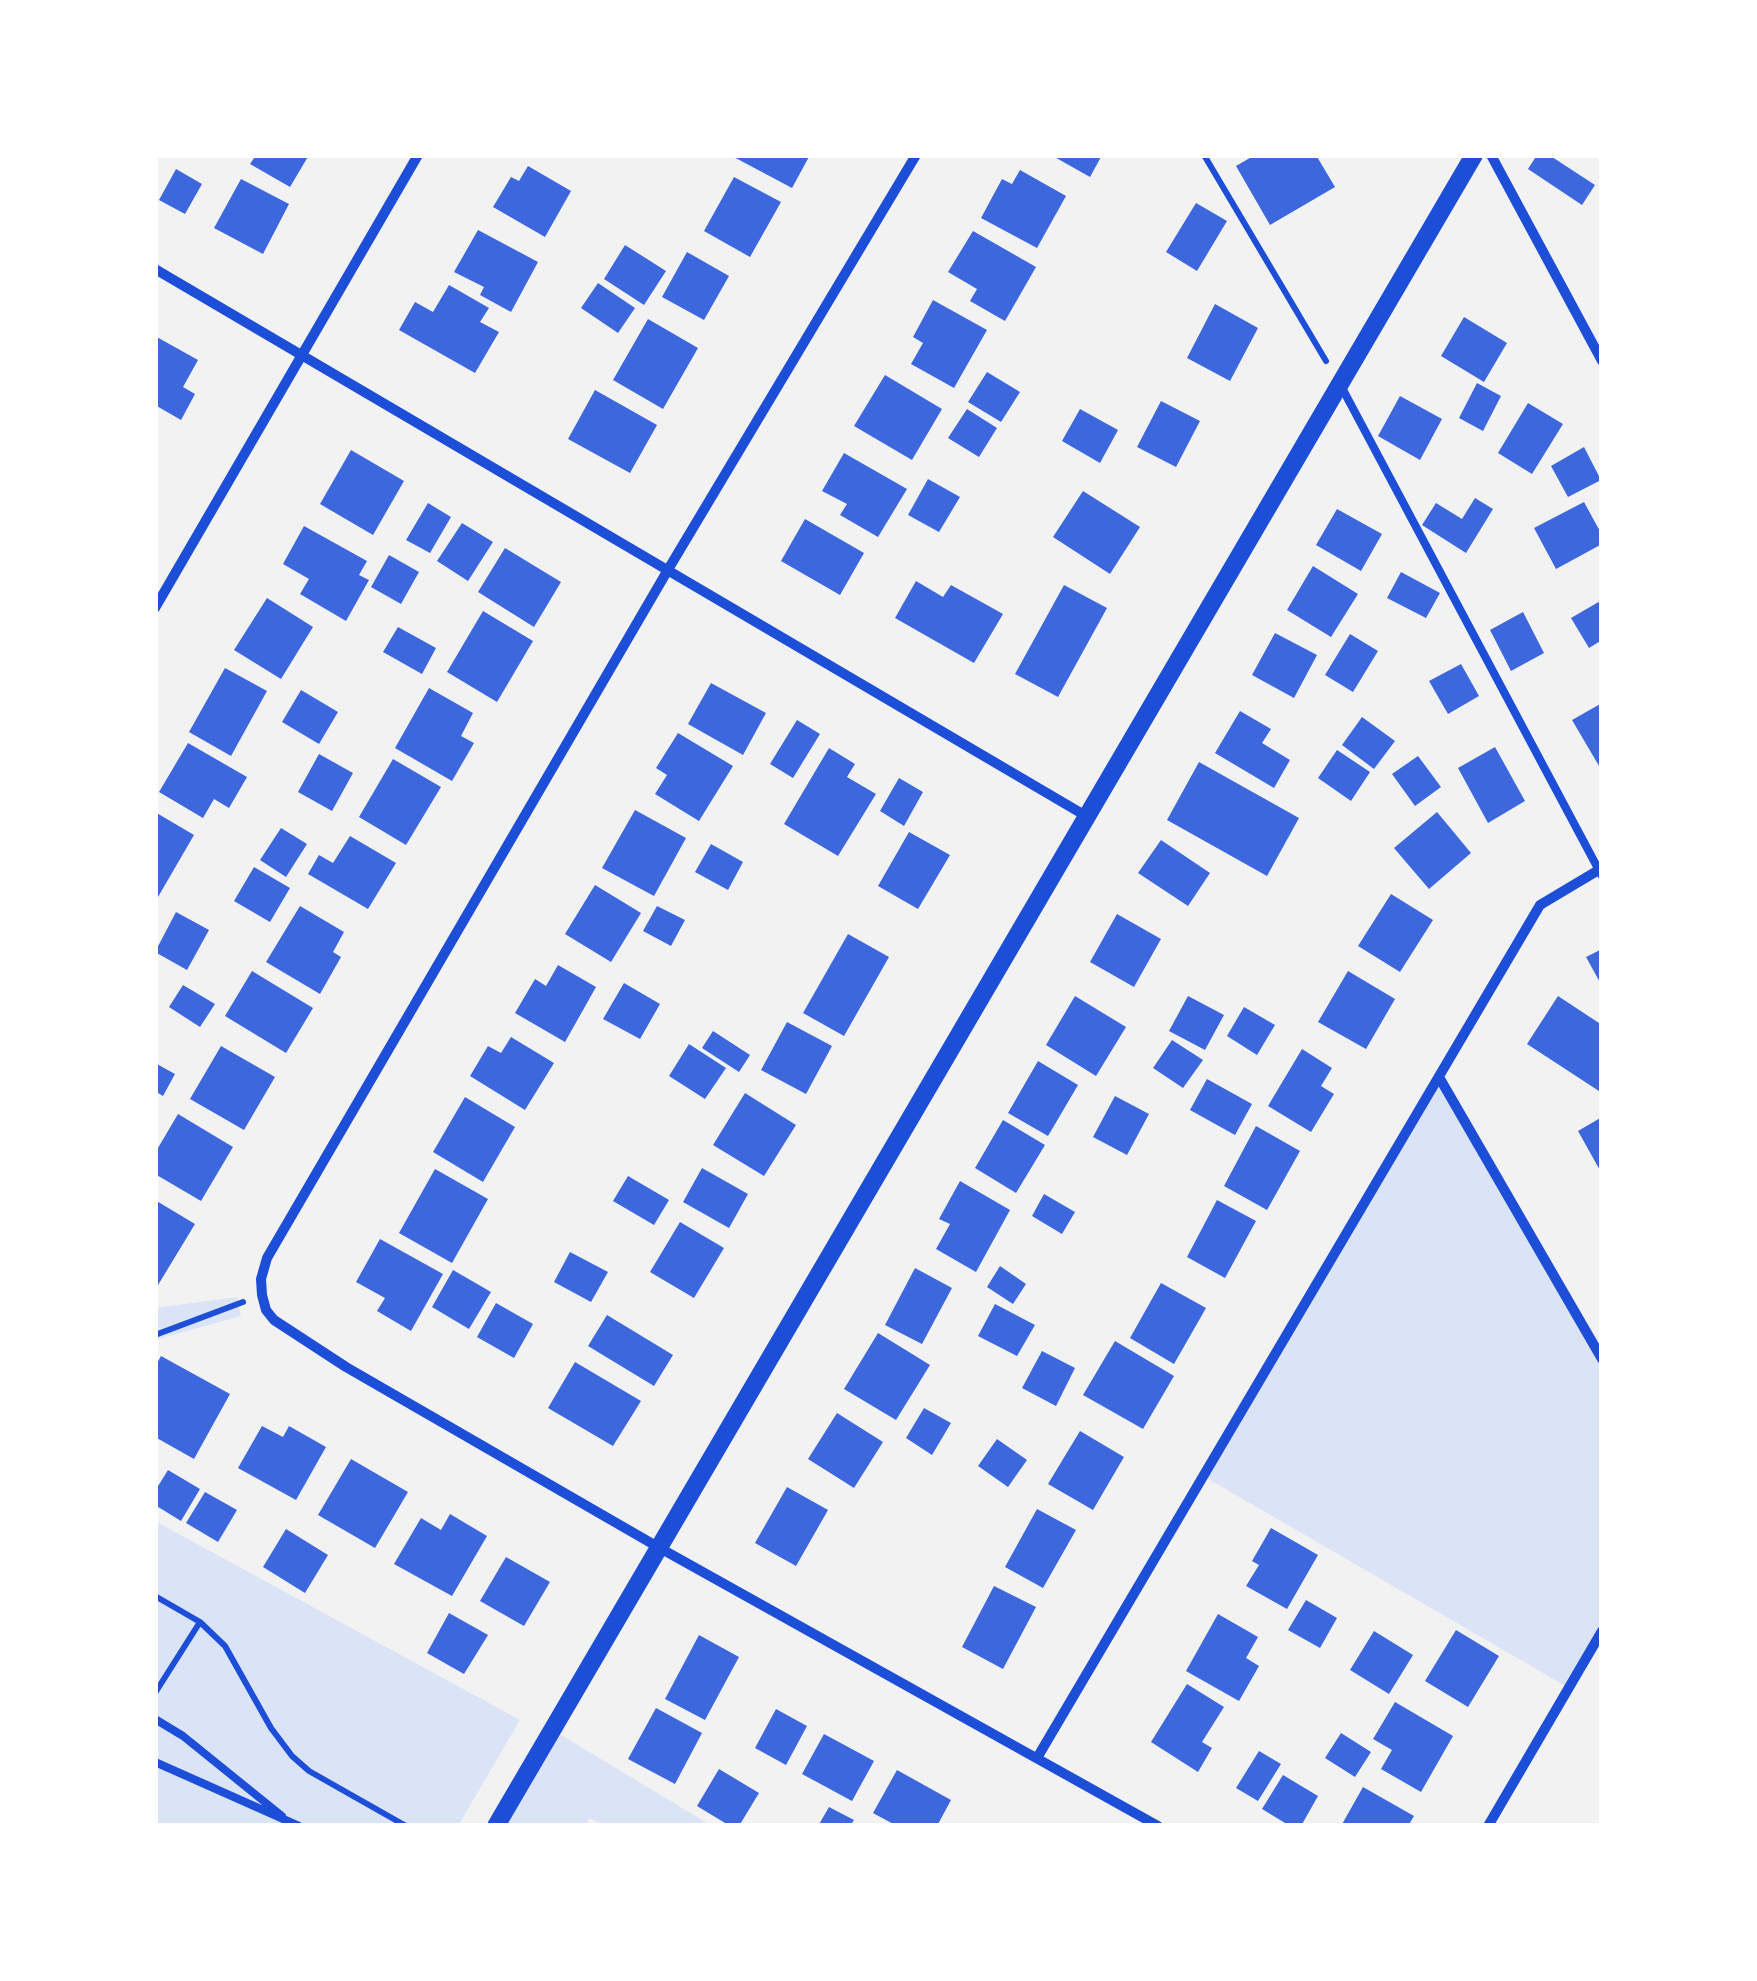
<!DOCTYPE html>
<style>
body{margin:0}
#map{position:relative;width:1757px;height:1981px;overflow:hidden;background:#f2f2f2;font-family:Mulish,sans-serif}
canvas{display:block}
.frame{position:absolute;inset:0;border:158px solid #fff;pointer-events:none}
</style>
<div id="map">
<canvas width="1757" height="1981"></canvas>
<div class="frame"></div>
</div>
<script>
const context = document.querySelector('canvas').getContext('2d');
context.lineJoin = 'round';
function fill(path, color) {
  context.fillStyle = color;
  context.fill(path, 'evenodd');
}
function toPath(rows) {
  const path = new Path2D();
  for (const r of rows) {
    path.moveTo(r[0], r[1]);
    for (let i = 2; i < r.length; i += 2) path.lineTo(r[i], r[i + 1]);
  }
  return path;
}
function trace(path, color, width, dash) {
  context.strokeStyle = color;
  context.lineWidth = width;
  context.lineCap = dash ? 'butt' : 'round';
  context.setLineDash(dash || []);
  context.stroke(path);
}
const green = toPath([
 [1439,1077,1602,1359,1602,1631,1569,1688,1203,1476],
 [237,1297,241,1316,155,1340,155,1308],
 [155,1521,520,1720,458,1826,155,1826],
 [551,1729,712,1826,604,1826,590,1818,585,1826,496,1826]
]);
const building = toPath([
 [256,155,309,155,290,187,250,164],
 [730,155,810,155,792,188],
 [1051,155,1102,155,1090,177],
 [1255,155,1316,155,1335,187,1270,225,1236,166],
 [1537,155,1549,155,1595,185,1582,205,1528,169],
 [528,166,571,191,545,237,493,207,511,177,519,181],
 [176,169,202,184,185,214,159,200],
 [1020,170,1066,196,1037,248,981,218,1002,179,1012,184],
 [734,177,781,202,750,257,704,231],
 [241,179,289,204,263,254,214,228],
 [1196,203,1227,221,1197,271,1166,252],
 [478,230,538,262,511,312,480,295,484,287,454,272],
 [973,231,1036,267,1005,321,970,301,977,289,948,272],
 [625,245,666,271,644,305,604,279],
 [687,252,729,276,704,320,662,297],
 [598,283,635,308,618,333,581,308],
 [449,285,489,308,480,322,499,332,475,373,399,330,415,302,433,312],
 [933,300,987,330,954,388,911,364,923,343,913,337],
 [1215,304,1258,328,1230,381,1187,358],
 [1464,317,1507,343,1484,382,1441,356],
 [648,319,698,348,663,409,613,380],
 [155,336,198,360,183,387,195,394,181,420,155,405],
 [987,372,1020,392,1001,422,968,402],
 [885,375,942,409,912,460,854,426],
 [1477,383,1501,396,1483,431,1459,418],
 [595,390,657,425,630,473,568,439],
 [1400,396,1442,419,1420,460,1378,436],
 [1161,401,1200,421,1176,467,1137,447],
 [1528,403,1563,424,1532,474,1498,453],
 [967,409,997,428,979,457,948,438],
 [1080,409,1118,430,1100,463,1062,441],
 [1584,447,1601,480,1568,497,1551,466],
 [351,450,404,481,373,535,320,504],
 [844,453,907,489,878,537,840,515,847,504,822,491],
 [928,479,960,497,939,532,908,515],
 [1083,491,1140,527,1110,574,1053,537],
 [1475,498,1493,509,1466,553,1422,525,1436,503,1462,519],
 [1584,502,1602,535,1602,544,1556,569,1534,528],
 [428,503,451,517,430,553,406,540],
 [1337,509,1382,534,1361,571,1316,545],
 [805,519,864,553,840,595,781,561],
 [462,523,493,542,468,581,437,561],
 [304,526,367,561,359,575,369,580,346,621,300,594,309,579,283,564],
 [505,548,561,582,534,627,478,592],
 [389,555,419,572,401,604,371,587],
 [1313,566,1358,594,1331,637,1287,610],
 [1401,572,1440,593,1426,618,1387,598],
 [916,581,943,597,951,585,1003,614,974,663,895,618],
 [1064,585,1107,608,1058,697,1015,674],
 [267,598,313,627,281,679,234,650],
 [1602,600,1602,640,1589,648,1571,618],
 [483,611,533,641,497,702,447,672],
 [1523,612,1544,653,1511,671,1490,630],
 [398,627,436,648,422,674,383,652],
 [1275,633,1317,655,1294,698,1252,675],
 [1350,634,1378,651,1353,692,1325,675],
 [1461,664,1479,696,1448,714,1429,681],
 [225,668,267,691,231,756,189,732],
 [711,683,766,713,743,755,688,724],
 [429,688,473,713,461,736,474,743,452,781,395,748],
 [301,690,338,712,319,744,282,722],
 [1602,703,1602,771,1572,720],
 [1240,711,1271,729,1262,743,1290,760,1274,788,1215,753],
 [1362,717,1395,741,1374,769,1342,745],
 [797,720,820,734,793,778,770,764],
 [678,733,733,766,699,821,655,794,667,775,656,768],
 [188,743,247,777,229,808,214,799,203,818,159,792],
 [1495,747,1525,801,1488,823,1458,768],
 [829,748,855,764,847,777,876,794,838,856,784,824],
 [1337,750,1370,772,1351,801,1318,778],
 [319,754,353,773,332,811,298,792],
 [1418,756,1441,787,1415,806,1392,774],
 [393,759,441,787,406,845,359,817],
 [1199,762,1299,818,1267,876,1167,820],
 [899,778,923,792,904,826,880,811],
 [635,810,686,838,654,896,602,868],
 [155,812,194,835,158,897,155,895],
 [1437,812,1471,853,1429,889,1394,848],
 [281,828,307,844,286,877,260,860],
 [909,832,950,855,918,909,878,886],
 [350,836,396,863,368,909,308,874,319,855,333,863],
 [1161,840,1210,873,1188,906,1138,873],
 [711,844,743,862,728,890,695,872],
 [254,867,290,888,270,922,234,901],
 [595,885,641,913,611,962,565,934],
 [1391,894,1433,920,1400,972,1358,946],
 [300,906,344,932,333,952,341,957,320,994,266,962],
 [657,906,685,920,671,946,643,931],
 [176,912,209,930,187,970,155,952],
 [1117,914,1161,939,1134,987,1090,962],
 [848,934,889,957,844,1036,803,1013],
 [1602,949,1602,986,1586,957],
 [558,965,596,987,565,1042,515,1013,535,979,546,986],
 [252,971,313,1008,286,1053,225,1016],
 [1348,971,1395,999,1366,1049,1318,1022],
 [624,983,660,1004,640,1039,603,1019],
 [183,985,215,1004,200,1027,169,1007],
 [1075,996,1126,1027,1096,1076,1046,1045],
 [1188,996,1224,1015,1205,1050,1169,1031],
 [1558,996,1602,1025,1602,1093,1527,1044],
 [1244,1007,1275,1025,1257,1055,1227,1036],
 [787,1022,832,1046,806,1094,761,1070],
 [713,1031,750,1055,739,1072,702,1048],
 [511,1037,554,1063,525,1110,470,1076,488,1046,501,1053],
 [1172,1040,1203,1060,1183,1088,1153,1068],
 [689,1044,726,1068,705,1099,669,1076],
 [221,1046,275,1077,244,1130,190,1099],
 [1302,1049,1332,1068,1321,1086,1334,1094,1311,1132,1268,1106],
 [1038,1061,1078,1085,1048,1136,1008,1113],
 [155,1063,175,1074,163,1096,155,1091],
 [1207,1079,1252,1104,1235,1135,1190,1110],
 [745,1093,796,1125,764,1176,713,1145],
 [1115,1096,1149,1114,1127,1155,1093,1137],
 [465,1097,515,1127,483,1182,433,1152],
 [178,1114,233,1147,201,1201,155,1174,155,1153],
 [1602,1117,1602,1174,1578,1131],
 [1003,1120,1045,1145,1016,1193,975,1168],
 [1256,1126,1300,1151,1267,1210,1224,1186],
 [702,1168,748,1194,729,1228,683,1202],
 [435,1169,488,1199,452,1263,399,1233],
 [628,1176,669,1200,654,1225,613,1201],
 [960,1181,1010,1210,976,1272,936,1249,950,1224,939,1219],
 [1044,1194,1075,1212,1062,1234,1032,1216],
 [155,1200,195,1224,155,1290],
 [1217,1200,1256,1221,1225,1278,1187,1257],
 [680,1222,724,1248,694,1298,650,1272],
 [380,1239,443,1274,411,1331,377,1311,385,1298,356,1282],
 [570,1252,608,1272,591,1302,554,1282],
 [1000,1266,1026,1284,1013,1304,987,1287],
 [915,1268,952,1288,922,1344,885,1325],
 [453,1270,491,1292,469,1329,432,1307],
 [1161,1283,1206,1308,1174,1364,1130,1338],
 [496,1303,533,1324,514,1358,477,1337],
 [995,1304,1035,1325,1017,1356,978,1336],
 [607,1315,673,1355,654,1386,588,1346],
 [878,1333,930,1365,896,1420,844,1389],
 [1115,1341,1174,1376,1143,1429,1083,1395],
 [1042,1351,1075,1368,1056,1406,1022,1388],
 [161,1356,230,1394,194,1459,155,1437,155,1367],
 [575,1362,641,1401,613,1446,548,1408],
 [924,1408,951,1423,932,1455,906,1438],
 [837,1413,883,1442,854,1488,808,1459],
 [262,1426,283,1437,289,1426,326,1447,296,1500,238,1468],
 [1080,1431,1124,1457,1093,1510,1048,1484],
 [997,1439,1027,1460,1008,1487,978,1466],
 [351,1459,408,1492,375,1548,318,1515],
 [168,1470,200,1489,181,1521,155,1505,155,1491],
 [787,1487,828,1510,796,1566,755,1543],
 [205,1492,237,1510,218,1542,186,1523],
 [1037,1509,1076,1530,1043,1588,1005,1567],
 [450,1514,487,1536,452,1596,394,1564,421,1518,441,1530],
 [1271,1528,1318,1555,1287,1609,1246,1586,1259,1565,1252,1561],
 [286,1529,328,1555,305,1593,263,1567],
 [506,1557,550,1582,524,1626,480,1601],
 [994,1586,1036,1607,1003,1669,962,1647],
 [1306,1600,1337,1618,1320,1648,1288,1630],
 [449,1613,488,1635,464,1674,427,1653],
 [1218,1614,1258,1637,1246,1658,1259,1666,1239,1701,1186,1671],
 [1456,1630,1499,1656,1468,1707,1425,1681],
 [1374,1631,1413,1655,1389,1694,1350,1670],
 [699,1635,739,1657,705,1720,665,1699],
 [1187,1684,1224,1707,1202,1742,1212,1748,1198,1772,1151,1742],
 [1395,1702,1453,1736,1421,1792,1381,1769,1392,1750,1373,1739],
 [656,1708,702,1733,675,1784,628,1759],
 [776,1709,807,1726,786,1765,755,1748],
 [1341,1733,1371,1752,1355,1777,1325,1758],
 [824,1734,874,1761,852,1801,802,1774],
 [1259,1751,1281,1764,1258,1801,1236,1788],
 [719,1769,759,1793,739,1826,730,1826,697,1806],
 [897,1770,951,1800,937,1826,897,1826,873,1813],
 [1283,1775,1318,1796,1301,1826,1290,1826,1262,1809],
 [1363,1787,1414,1816,1408,1826,1341,1826],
 [829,1807,854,1820,850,1826,818,1826]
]);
const path = toPath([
 [1204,155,1326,361],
 [155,1335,243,1302],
 [155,1596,200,1622,225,1646,271,1728,292,1756,309,1771,406,1826],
 [155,1693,200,1622]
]);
const service = toPath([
 [1341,386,1602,876],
 [155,1719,183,1736,282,1816],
 [155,1762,299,1826]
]);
const minor = toPath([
 [916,155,669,568,267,1258,261,1279,262,1295,266,1310,274,1320,346,1367,658,1547,1158,1826],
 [1491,155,1602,361],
 [155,269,1086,816],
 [155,608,418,155],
 [1439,1077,1602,1359],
 [1037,1758,1540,905,1602,868],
 [1488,1826,1602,1631]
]);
const tertiary = toPath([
 [496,1826,1474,155]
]);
fill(green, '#dbe4f7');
fill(building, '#3d67dc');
trace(path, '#1d4ed8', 6);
trace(service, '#1d4ed8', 8);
trace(minor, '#1d4ed8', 10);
trace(tertiary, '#1d4ed8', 18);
</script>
